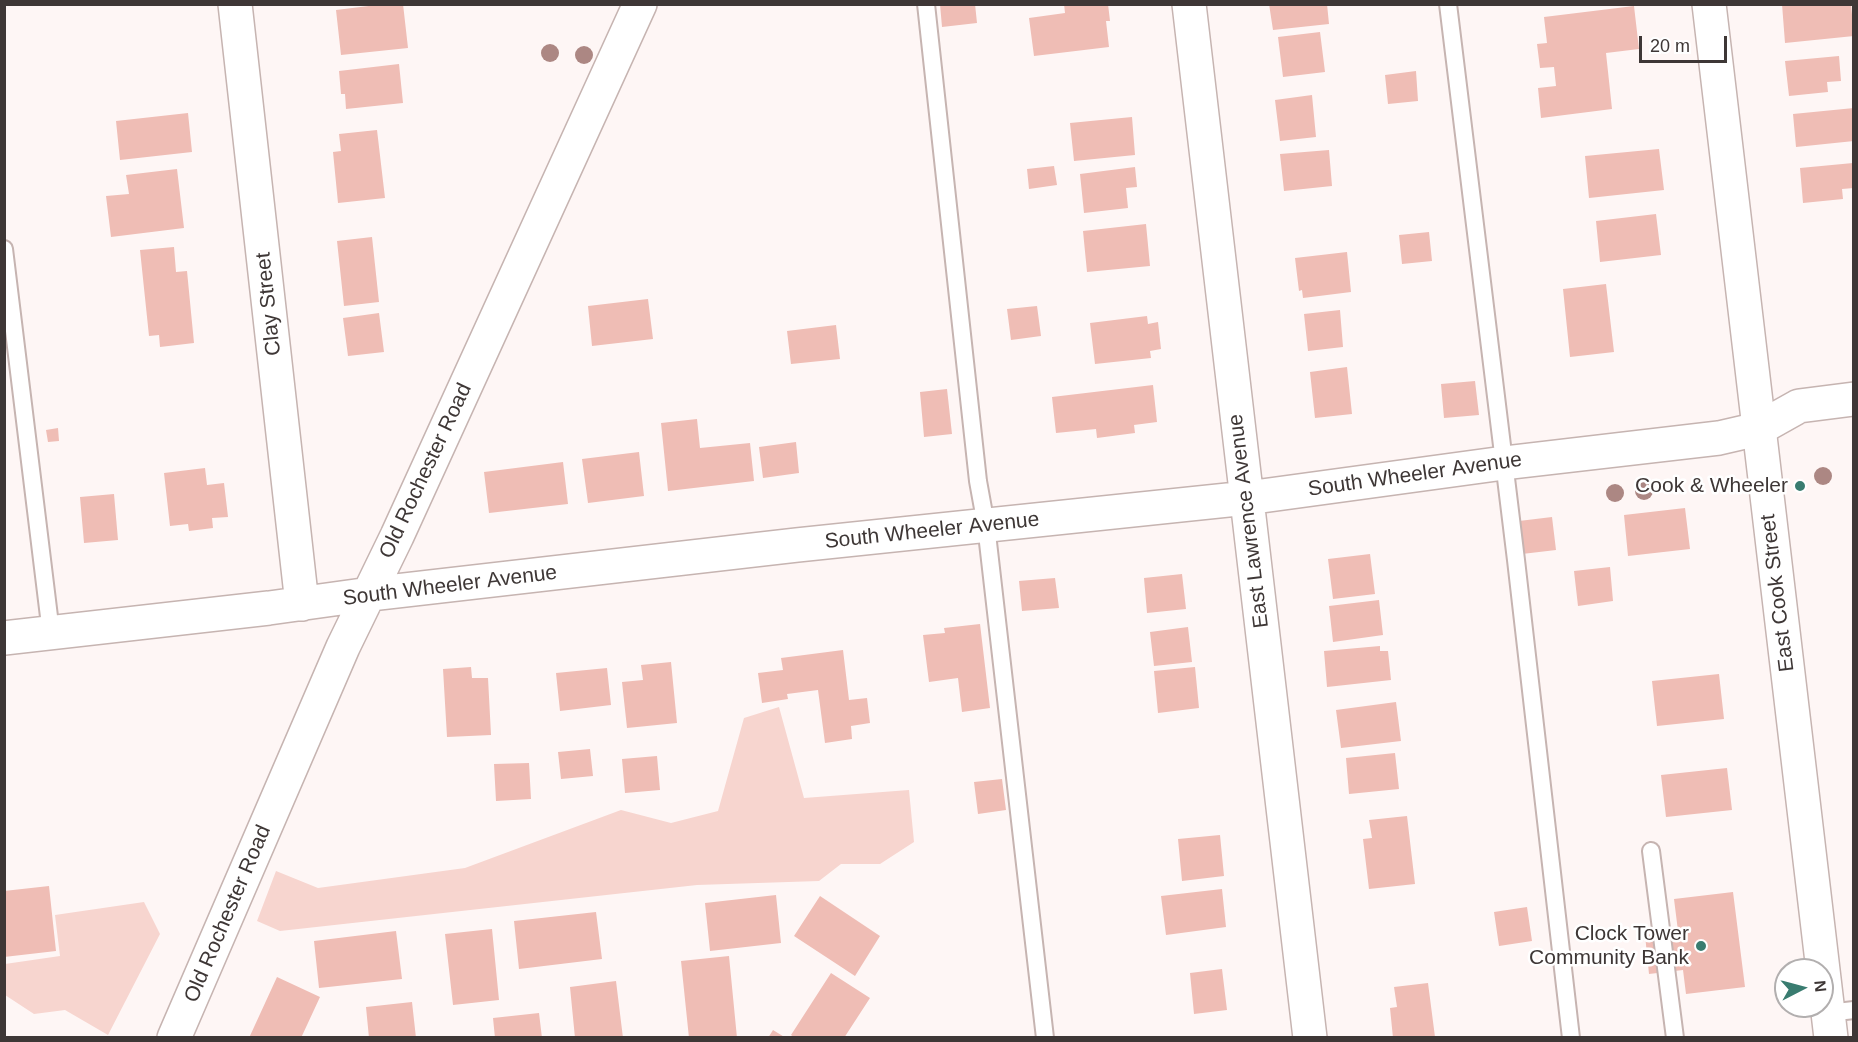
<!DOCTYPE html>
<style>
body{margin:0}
#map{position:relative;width:1858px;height:1042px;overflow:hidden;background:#fef6f5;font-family:Arial,sans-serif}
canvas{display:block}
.frame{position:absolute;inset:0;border:6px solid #3e3736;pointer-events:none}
.north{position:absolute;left:1774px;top:958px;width:60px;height:60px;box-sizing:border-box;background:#fff;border:2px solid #b2afaf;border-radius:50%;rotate:84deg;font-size:16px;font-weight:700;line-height:24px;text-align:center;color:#3e3736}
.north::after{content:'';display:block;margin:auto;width:21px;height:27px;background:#397c70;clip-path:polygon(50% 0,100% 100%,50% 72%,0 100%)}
.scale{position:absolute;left:1639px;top:36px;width:88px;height:27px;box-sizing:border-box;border:3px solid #3e3736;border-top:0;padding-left:8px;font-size:18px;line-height:21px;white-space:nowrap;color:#3e3736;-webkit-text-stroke:4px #fff;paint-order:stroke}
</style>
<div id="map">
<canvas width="1858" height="1042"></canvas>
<div class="frame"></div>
<div class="north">N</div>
<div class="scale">20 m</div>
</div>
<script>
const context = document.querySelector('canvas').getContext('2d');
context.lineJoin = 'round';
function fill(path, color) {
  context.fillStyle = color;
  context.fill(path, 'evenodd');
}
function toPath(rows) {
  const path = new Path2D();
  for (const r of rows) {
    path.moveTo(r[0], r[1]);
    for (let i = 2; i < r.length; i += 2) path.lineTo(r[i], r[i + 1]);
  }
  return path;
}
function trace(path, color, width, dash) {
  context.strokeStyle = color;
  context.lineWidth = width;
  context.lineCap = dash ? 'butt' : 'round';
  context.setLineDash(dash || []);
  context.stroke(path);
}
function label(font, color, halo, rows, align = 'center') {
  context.font = font + ' Arial,sans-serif';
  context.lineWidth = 5;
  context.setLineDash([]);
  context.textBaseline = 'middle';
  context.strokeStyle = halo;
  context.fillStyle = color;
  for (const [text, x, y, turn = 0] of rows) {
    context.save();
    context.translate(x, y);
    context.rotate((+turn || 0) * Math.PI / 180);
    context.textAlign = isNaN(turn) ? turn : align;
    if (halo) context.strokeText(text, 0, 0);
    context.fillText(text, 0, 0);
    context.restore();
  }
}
const green = toPath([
 [779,707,804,798,909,790,914,842,880,864,841,864,819,881,697,885,280,931,257,921,276,871,318,888,465,868,621,810,671,823,718,811,744,718],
 [144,902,160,934,108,1035,65,1010,34,1014,5,995,5,964,60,956,55,915]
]);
const building = toPath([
 [385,4,403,4,408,48,341,55,336,10],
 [940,4,975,4,977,23,942,27],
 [1064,4,1108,4,1110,21,1106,21,1109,47,1034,56,1029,18,1065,13],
 [1269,4,1327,4,1329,24,1273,30],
 [1782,4,1851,4,1854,36,1785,43],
 [1634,6,1639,49,1606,53,1612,109,1541,118,1538,88,1556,86,1554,67,1540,68,1537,44,1547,43,1544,17],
 [1320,32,1325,72,1283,77,1278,37],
 [1839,56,1841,81,1827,82,1828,92,1789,96,1785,61],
 [399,64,403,103,346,109,345,94,341,94,339,71],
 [1416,71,1418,101,1388,104,1385,75],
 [1312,95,1316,137,1280,141,1275,100],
 [1854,108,1854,141,1796,147,1793,114],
 [188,113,192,152,120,160,116,121],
 [1132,117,1135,155,1074,161,1070,123],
 [377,130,385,198,338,203,333,152,341,151,339,134],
 [1659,149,1664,190,1589,198,1585,156],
 [1329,150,1332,186,1284,191,1280,154],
 [1853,163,1854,188,1842,189,1843,199,1803,203,1800,168],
 [1054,166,1057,185,1029,189,1027,169],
 [1135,167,1137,187,1126,188,1128,208,1084,213,1080,174],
 [177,169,184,228,111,237,106,196,129,194,126,175],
 [1656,214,1661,255,1600,262,1596,221],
 [1146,224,1150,266,1087,272,1083,231],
 [1429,232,1432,261,1402,264,1399,235],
 [372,237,379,302,344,306,337,241],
 [174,247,176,272,187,271,194,343,160,347,159,335,149,336,140,250],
 [1347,252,1351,292,1303,298,1302,290,1299,291,1295,258],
 [1606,284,1614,352,1570,357,1563,289],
 [648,299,653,339,592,346,588,306],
 [1037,306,1041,336,1011,340,1007,309],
 [1340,310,1343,347,1308,351,1304,314],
 [379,313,384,352,348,356,343,318],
 [1147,316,1148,324,1158,322,1161,349,1150,351,1151,358,1095,364,1090,323],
 [836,325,840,359,791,364,787,331],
 [1347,367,1352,414,1315,418,1310,372],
 [1475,381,1479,415,1444,418,1441,384],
 [1153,385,1157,422,1134,425,1135,433,1097,438,1096,429,1056,433,1052,397],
 [947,389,952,434,924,437,920,392],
 [697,419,700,448,750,443,754,481,668,491,661,423],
 [58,428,59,441,48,442,46,430],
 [796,442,799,473,763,478,759,447],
 [639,452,644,496,588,503,582,459],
 [563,462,568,504,489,513,484,472],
 [205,468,207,485,224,483,228,517,212,518,213,528,189,531,188,524,170,526,164,473],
 [114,494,118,540,84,543,80,497],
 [1685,508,1690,549,1628,556,1624,515],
 [1552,517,1556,550,1522,554,1519,521],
 [1370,554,1375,594,1333,599,1328,559],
 [1610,567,1613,601,1578,606,1574,571],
 [1182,574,1186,609,1147,613,1144,578],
 [1055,578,1059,608,1022,611,1019,581],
 [1379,600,1383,635,1333,642,1329,606],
 [980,624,990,708,962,712,958,678,929,682,923,635,945,633,944,628],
 [1188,627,1192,662,1154,666,1150,632],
 [1380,646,1380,651,1388,651,1391,680,1327,687,1324,651],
 [843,650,849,700,867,698,870,723,851,726,852,739,825,743,818,690,787,694,788,699,762,703,758,673,783,670,781,658],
 [671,662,677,723,627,728,622,682,643,680,641,665],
 [471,667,472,678,488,678,491,735,447,737,443,669],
 [1195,667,1199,708,1158,713,1154,671],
 [607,668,611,705,560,711,556,673],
 [1719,674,1724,719,1657,726,1652,681],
 [1396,702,1401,741,1341,748,1336,710],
 [590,749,593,776,561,779,558,752],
 [1395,753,1399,789,1349,794,1346,758],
 [657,756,660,790,625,793,622,759],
 [529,763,531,799,496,801,494,764],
 [1727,768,1732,810,1666,817,1661,775],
 [1002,779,1006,810,978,814,974,782],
 [1407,816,1415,884,1369,889,1363,839,1372,838,1369,820],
 [1220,835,1224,876,1182,881,1178,839],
 [49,886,56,951,4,957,4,891],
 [1222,889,1226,927,1166,935,1161,896],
 [1733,892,1745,987,1686,994,1683,970,1649,974,1645,935,1678,931,1674,899],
 [776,895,781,943,710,951,705,903],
 [820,896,880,936,855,976,794,936],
 [1527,907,1532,941,1499,946,1494,912],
 [596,912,602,959,519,969,514,921],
 [492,929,499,1000,453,1005,445,934],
 [396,931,402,979,319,988,314,941],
 [729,956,737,1038,689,1038,681,961],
 [1222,969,1227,1010,1194,1014,1190,973],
 [831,973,870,998,844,1038,795,1038,791,1035],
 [277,977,320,997,301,1038,249,1038],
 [616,981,623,1038,575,1038,570,987],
 [1428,983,1435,1037,1393,1038,1390,1008,1397,1007,1394,987],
 [412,1002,416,1038,369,1038,366,1007],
 [539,1013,542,1038,495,1038,493,1018],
 [773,1030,786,1038,768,1038]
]);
const service = toPath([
 [926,4,978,481,986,525,1045,1038],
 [1448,4,1516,560,1571,1038],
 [4,249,51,633],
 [1651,851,1675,1038],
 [1828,1013,1854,1010]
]);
const minor = toPath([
 [235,4,302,604],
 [1189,4,1310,1038],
 [4,638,269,608,370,594,797,545,1247,498,1504,463,1719,438,1758,429,1799,406,1854,399],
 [174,1038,343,647,397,536,640,4]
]);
const tertiary = toPath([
 [1709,4,1831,1038]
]);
const trees = [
 [550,53],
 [584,55],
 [1823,476],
 [1644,491],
 [1615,493]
];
const markers = [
 [1800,486,6,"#397c70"],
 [1701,946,6,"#397c70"]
];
const streetNames = [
 ["Clay Street",269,304,-96],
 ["Old Rochester Road",426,471,-65],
 ["South Wheeler Avenue",1415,475,-8],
 ["East Lawrence Avenue",1249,521,-97],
 ["South Wheeler Avenue",932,531,-6],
 ["South Wheeler Avenue",450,586,-7],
 ["East Cook Street",1778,593,-97],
 ["Old Rochester Road",228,914,-67]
];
const poiNames = [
 ["Cook & Wheeler",1788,486],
 ["Clock Tower",1689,934],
 ["Community Bank",1689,958]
];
fill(green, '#f7d5cf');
fill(building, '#efbdb5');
trace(service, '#c6b4b1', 20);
trace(minor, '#c6b4b1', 36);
trace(tertiary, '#c6b4b1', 36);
trace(service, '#fff', 16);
trace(minor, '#fff', 33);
trace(tertiary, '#fff', 33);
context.fillStyle = '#ac8783';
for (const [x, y] of trees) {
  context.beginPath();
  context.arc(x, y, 9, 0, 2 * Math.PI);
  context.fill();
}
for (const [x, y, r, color] of markers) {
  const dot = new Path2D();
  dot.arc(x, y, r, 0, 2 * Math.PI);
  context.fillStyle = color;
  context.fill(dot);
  trace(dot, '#fff', 2);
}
label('21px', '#3e3736', '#fff', streetNames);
label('21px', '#3e3736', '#fff', poiNames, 'right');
</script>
